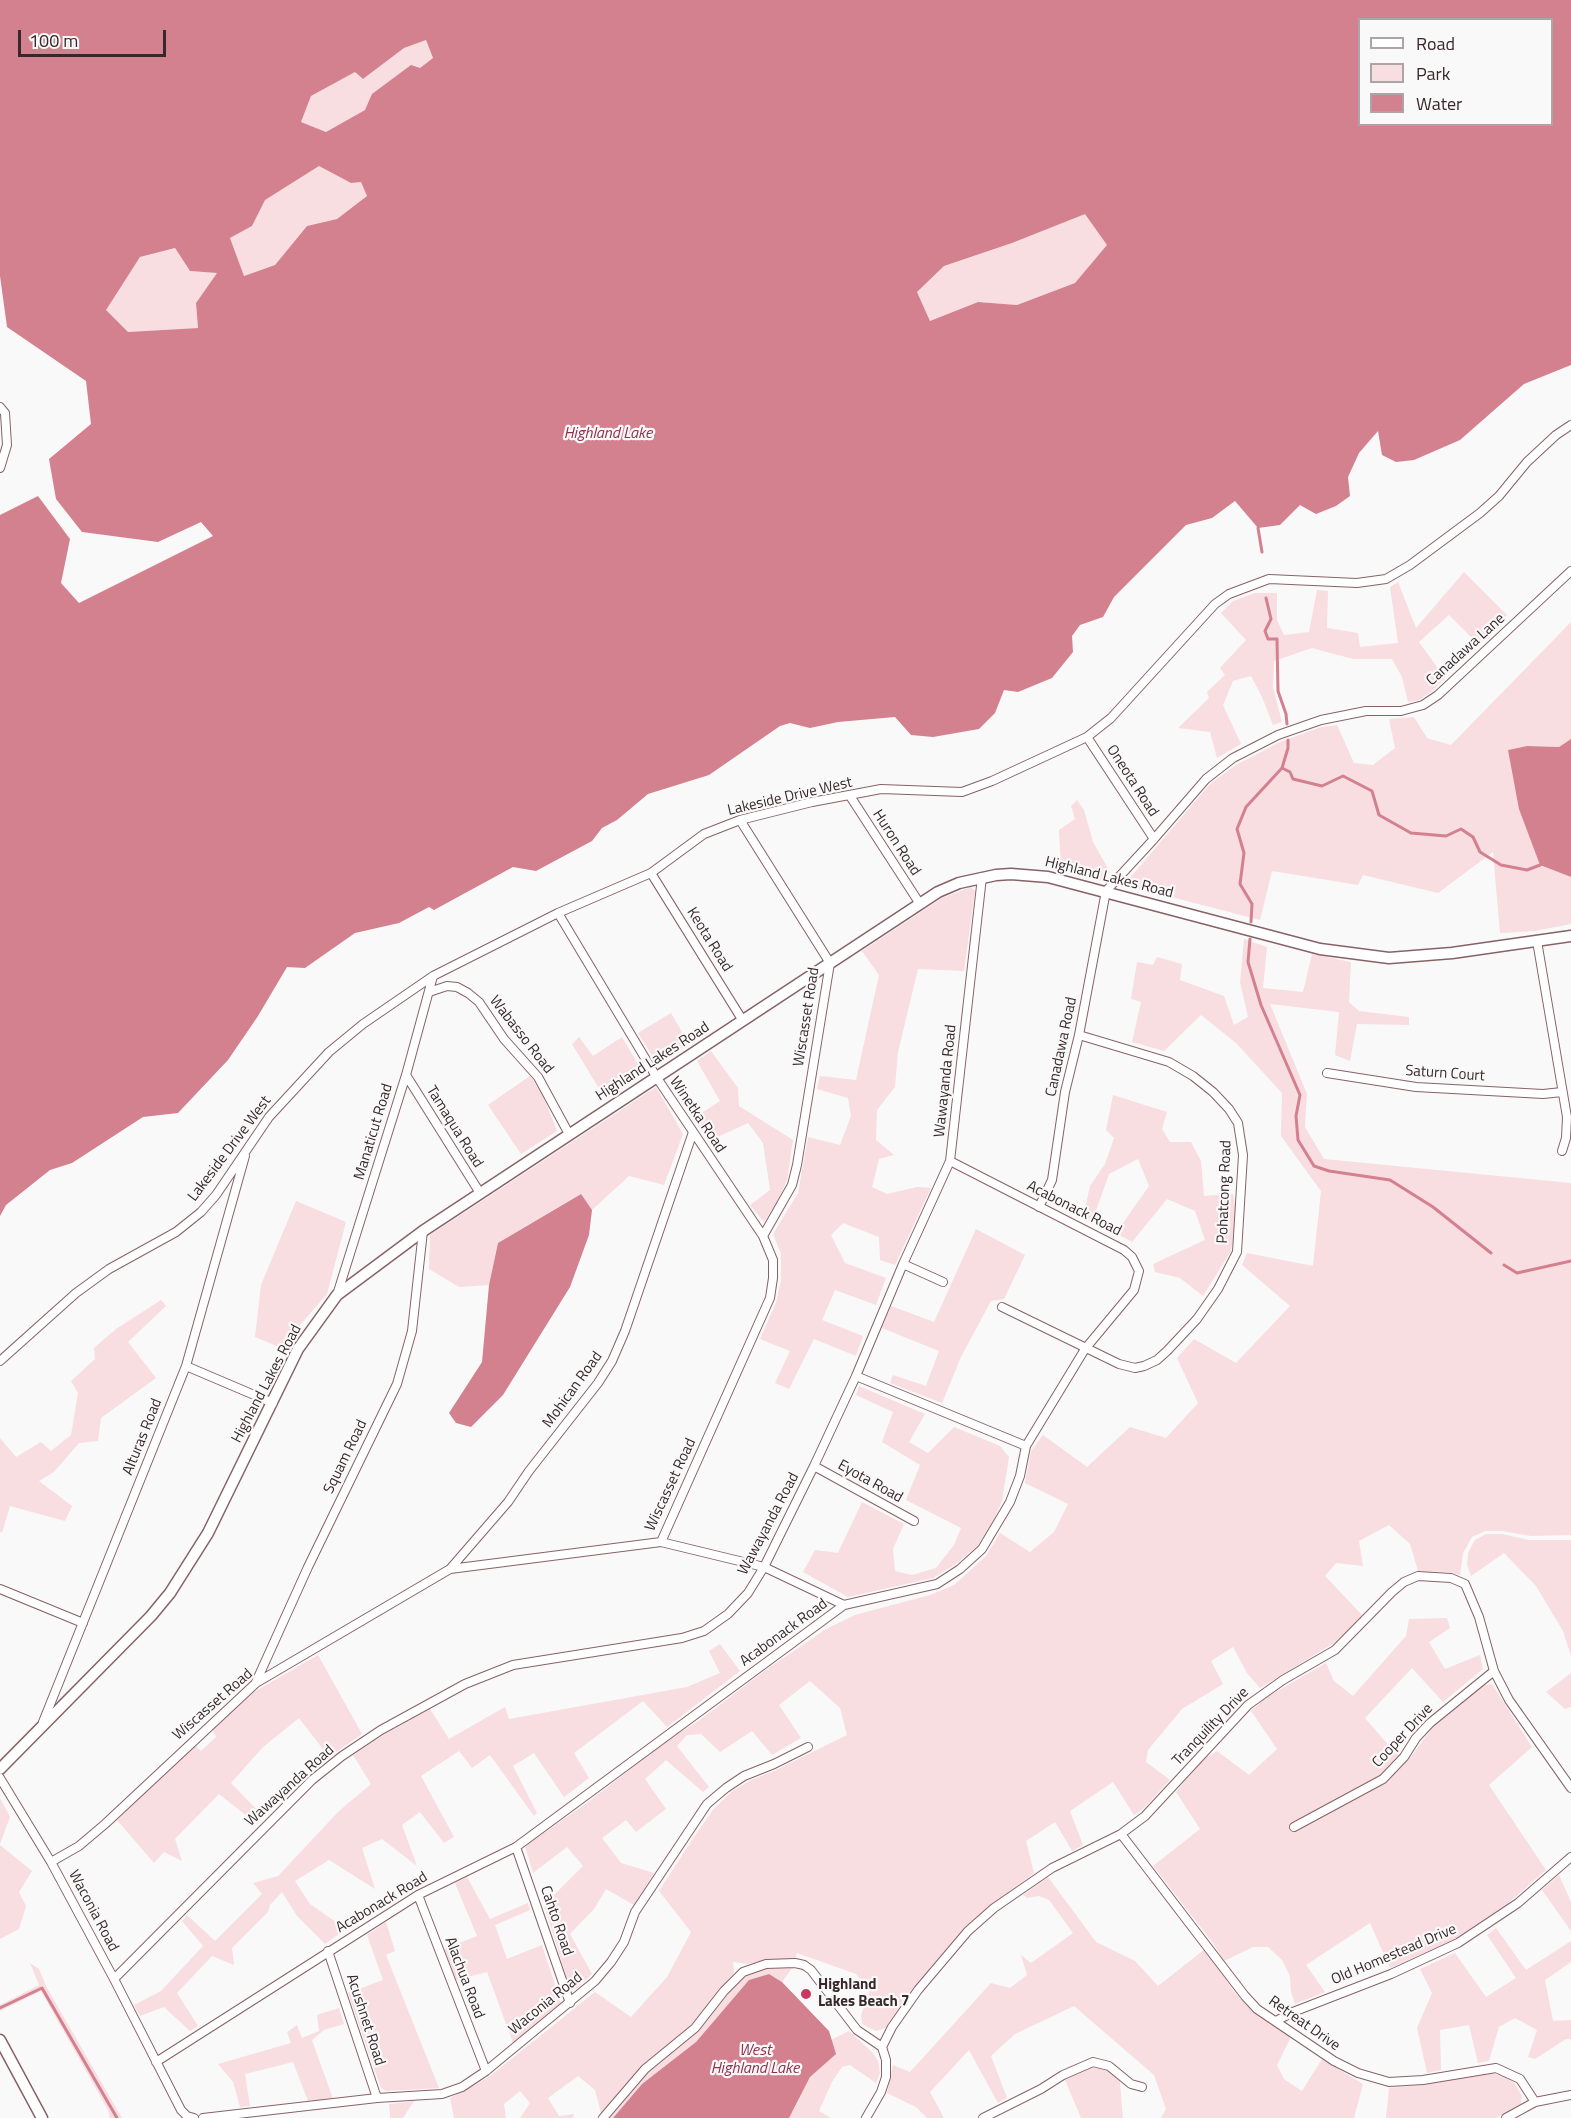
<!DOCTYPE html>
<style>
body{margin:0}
#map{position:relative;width:1571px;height:2118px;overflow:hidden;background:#f9f9f9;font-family:"Titillium Web",sans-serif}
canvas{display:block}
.legend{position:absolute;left:1358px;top:18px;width:195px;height:108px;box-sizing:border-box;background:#f9f9f9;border:2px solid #aca5a7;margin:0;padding:8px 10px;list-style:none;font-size:18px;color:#38282b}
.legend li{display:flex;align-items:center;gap:12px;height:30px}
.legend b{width:30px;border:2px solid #aca5a7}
.scale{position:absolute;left:18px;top:30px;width:148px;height:27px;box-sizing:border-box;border:3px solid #38282b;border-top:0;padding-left:8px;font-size:18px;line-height:21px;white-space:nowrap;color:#38282b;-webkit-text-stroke:4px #f9f9f9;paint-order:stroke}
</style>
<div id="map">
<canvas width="1571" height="2118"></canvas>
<ul class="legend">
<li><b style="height:8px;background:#fff"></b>Road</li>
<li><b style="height:16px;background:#f8dde1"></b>Park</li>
<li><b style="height:16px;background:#d3808f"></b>Water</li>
</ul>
<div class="scale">100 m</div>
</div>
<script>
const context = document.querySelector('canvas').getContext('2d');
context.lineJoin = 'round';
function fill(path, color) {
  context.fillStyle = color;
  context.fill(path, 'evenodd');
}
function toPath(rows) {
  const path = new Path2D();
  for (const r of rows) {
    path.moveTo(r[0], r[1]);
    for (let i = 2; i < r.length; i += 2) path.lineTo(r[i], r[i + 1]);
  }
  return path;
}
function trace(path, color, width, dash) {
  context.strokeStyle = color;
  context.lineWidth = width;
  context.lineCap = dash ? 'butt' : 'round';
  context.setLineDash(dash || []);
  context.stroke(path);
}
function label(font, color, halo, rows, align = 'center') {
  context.font = font + ' "Titillium Web",sans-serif';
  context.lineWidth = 4.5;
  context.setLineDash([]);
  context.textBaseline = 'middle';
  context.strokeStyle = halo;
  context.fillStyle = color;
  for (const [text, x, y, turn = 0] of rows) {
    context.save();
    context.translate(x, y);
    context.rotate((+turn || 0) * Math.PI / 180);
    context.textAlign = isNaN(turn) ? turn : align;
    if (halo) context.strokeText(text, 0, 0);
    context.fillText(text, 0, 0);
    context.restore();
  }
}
const green = toPath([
 [426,40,433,58,365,110,326,132,301,122,311,96,355,72,363,79,404,48],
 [319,166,351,183,361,182,367,196,337,219,307,226,275,265,244,276,230,238,252,226,264,200],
 [1085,213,1108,245,1075,283,1017,305,978,302,930,321,917,292,944,266,1012,243],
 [175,248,190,271,217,273,196,303,198,328,128,332,105,310,140,257],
 [1464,572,1507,615,1479,645,1449,615,1419,642,1445,678,1432,691,1419,700,1408,702,1402,677,1392,659,1353,659,1312,648,1274,661,1273,687,1282,722,1273,725,1262,697,1251,676,1233,681,1223,705,1241,744,1217,758,1210,732,1178,728,1209,698,1207,692,1225,675,1220,668,1246,640,1221,613,1233,601,1255,593,1277,593,1277,620,1284,635,1309,632,1317,590,1328,591,1327,628,1358,633,1360,647,1398,643,1390,587,1398,582,1416,628],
 [1571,622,1571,739,1559,747,1528,746,1508,750,1540,865,1571,877,1571,924,1535,931,1500,933,1493,852,1438,893,1363,875,1358,885,1272,871,1260,920,1133,887,1130,878,1210,784,1236,765,1280,742,1321,727,1337,725,1354,763,1373,765,1395,748,1389,719,1414,717,1427,738,1451,745],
 [1077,800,1084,810,1093,842,1110,872,1103,881,1061,870,1059,830,1075,819,1071,806],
 [971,887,975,891,964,971,918,969,898,1052,895,1087,877,1110,876,1140,894,1155,879,1159,872,1187,887,1194,917,1187,931,1188,895,1265,880,1260,879,1237,843,1223,831,1235,845,1263,886,1278,876,1305,835,1290,822,1320,863,1336,856,1356,814,1339,789,1389,775,1383,790,1351,760,1339,776,1303,781,1280,781,1254,773,1234,798,1193,808,1137,840,1145,851,1116,848,1098,817,1089,820,1076,856,1080,879,975,862,951,942,898],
 [1244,939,1267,947,1263,988,1303,992,1312,954,1351,962,1349,1002,1359,1011,1409,1017,1409,1025,1357,1024,1350,1061,1335,1055,1339,1012,1270,1004,1307,1094,1305,1127,1324,1159,1571,1183,1571,1535,1531,1536,1502,1531,1485,1531,1472,1537,1463,1553,1460,1575,1449,1572,1418,1571,1410,1544,1389,1525,1359,1541,1363,1566,1336,1563,1325,1576,1363,1616,1351,1628,1334,1643,1260,1688,1247,1673,1233,1647,1211,1661,1223,1684,1182,1709,1148,1750,1146,1762,1170,1780,1144,1808,1134,1815,1113,1782,1070,1811,1083,1845,1072,1851,1055,1822,1026,1841,1034,1873,991,1905,964,1928,911,1991,885,2028,876,2031,862,2024,861,2015,870,1990,856,1974,797,1953,795,1959,766,1960,748,1964,733,1962,734,1973,694,2022,601,2113,595,2090,578,2076,548,2098,559,2116,574,2114,573,2118,520,2118,530,2103,520,2091,504,2104,506,2118,454,2118,450,2098,489,2077,595,1992,631,2017,667,1977,691,1932,659,1891,694,1837,713,1810,731,1792,751,1780,774,1771,847,1735,840,1708,810,1681,779,1705,801,1738,772,1755,752,1731,720,1752,701,1734,687,1735,677,1746,709,1787,703,1792,666,1760,645,1779,666,1809,636,1832,626,1820,602,1838,621,1863,654,1873,634,1905,606,1889,594,1909,570,1934,592,1974,576,1989,570,1988,544,1905,583,1866,567,1847,533,1873,525,1846,587,1803,669,1739,697,1722,763,1672,826,1629,855,1615,930,1595,954,1585,986,1556,1000,1533,1030,1552,1054,1532,1068,1504,1025,1483,1031,1451,1043,1435,1087,1467,1130,1427,1166,1438,1198,1403,1177,1358,1194,1339,1236,1363,1290,1306,1242,1265,1247,1253,1313,1266,1321,1191,1281,1136,1282,1093,1236,1043,1201,1015,1164,1051,1132,1042,1141,1002,1131,999,1137,962,1153,965,1157,957,1182,964,1180,980,1224,996,1234,1025,1248,1017,1240,982],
 [671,1013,689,1044,658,1065,638,1033],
 [579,1037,593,1056,622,1037,644,1074,606,1100,572,1044],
 [711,1051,738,1088,739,1106,793,1140,787,1180,777,1202,764,1222,750,1205,770,1190,763,1143,748,1123,709,1141,692,1119,720,1101,697,1061],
 [530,1076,542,1093,557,1131,521,1154,488,1105],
 [656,1087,683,1134,664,1185,629,1176,592,1210,580,1194,498,1243,489,1285,459,1287,429,1269,430,1235],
 [1113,1095,1167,1112,1162,1129,1170,1142,1191,1142,1201,1161,1204,1196,1233,1194,1237,1218,1231,1251,1203,1296,1180,1278,1155,1272,1153,1264,1205,1240,1195,1211,1167,1199,1132,1242,1116,1233,1149,1186,1138,1159,1109,1174,1092,1222,1083,1218,1090,1186,1105,1164,1114,1138,1106,1130],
 [296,1201,346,1222,327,1294,300,1325,284,1349,255,1337,261,1285],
 [976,1229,1025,1255,1004,1299,991,1301,961,1357,942,1403,890,1383,893,1375,926,1386,939,1351,882,1328,891,1306,934,1322],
 [161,1300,166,1306,128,1342,156,1378,101,1418,98,1441,79,1443,54,1472,39,1481,72,1506,65,1521,10,1506,2,1533,0,1532,0,1438,16,1457,41,1442,51,1451,71,1435,78,1393,71,1381,95,1359,94,1348,116,1329],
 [859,1386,925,1414,909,1442,928,1453,954,1427,1000,1446,1009,1457,1002,1501,994,1519,978,1545,956,1564,933,1578,848,1597,803,1572,815,1550,838,1553,862,1502,904,1524,893,1549,895,1571,912,1575,936,1568,954,1545,961,1528,906,1500,920,1465,882,1442,893,1412,856,1395],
 [1486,1534,1502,1534,1529,1540,1571,1540,1571,1656,1563,1631,1536,1586,1504,1553,1471,1576,1467,1565,1468,1553,1475,1540],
 [1447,1618,1450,1628,1429,1642,1445,1669,1480,1655,1483,1669,1443,1702,1412,1668,1365,1718,1396,1754,1411,1757,1432,1728,1482,1686,1492,1684,1532,1747,1489,1785,1546,1870,1507,1904,1453,1940,1390,1968,1370,1923,1306,1965,1325,1992,1295,2004,1291,1992,1290,1976,1282,1960,1268,1947,1253,1947,1224,1961,1213,1943,1153,1866,1200,1829,1176,1792,1202,1760,1217,1751,1249,1775,1277,1749,1251,1711,1267,1697,1326,1663,1334,1681,1353,1696,1406,1636,1409,1619],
 [720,1644,740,1671,667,1727,643,1701,574,1753,589,1778,564,1797,534,1753,513,1766,537,1813,534,1816,490,1755,472,1768,459,1751,421,1776,454,1837,444,1843,420,1812,402,1825,417,1866,382,1839,362,1848,375,1889,329,1860,295,1881,310,1904,346,1929,325,1944,297,1916,282,1892,270,1905,268,1912,232,1948,234,1965,212,1956,177,1993,198,2026,190,2031,164,2007,140,2016,134,2005,161,1991,203,1946,182,1921,187,1915,215,1941,262,1894,253,1883,278,1876,339,1811,371,1784,353,1755,384,1735,430,1709,449,1739,505,1707,509,1719,687,1687,720,1673,709,1651],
 [318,1655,362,1734,329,1757,299,1718,263,1747,231,1783,264,1817,257,1824,219,1794,175,1839,182,1861,164,1852,154,1863,117,1820,194,1744,201,1751,216,1737,212,1729,254,1692],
 [1571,1673,1571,1707,1565,1709,1546,1692],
 [0,1798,10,1817,0,1844],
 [0,1845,32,1871,19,1892,26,1906,19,1929,0,1939],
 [1559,1875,1571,1902,1571,1931,1542,1890],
 [467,1877,490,1919,528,1903,530,1910,495,1925,507,1959,542,1945,561,2003,513,2043,487,1972,456,1980,444,1949,477,1936,455,1883],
 [1048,1877,1096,1942,1135,1961,1158,1986,1205,1949,1235,1993,1246,2005,1291,2037,1277,2065,1284,2079,1302,2091,1322,2059,1363,2084,1354,2118,1161,2118,1166,2109,1154,2075,1074,2006,1015,2034,991,2056,1007,2098,998,2103,969,2050,930,2092,944,2118,927,2118,916,2107,887,2093,893,2065,910,2072,991,1983,1010,1988,1027,1975,1021,1955,1031,1963,1073,1933,1049,1900,1039,1896,1027,1898,1023,1895],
 [386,1922,395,1951,386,1955,439,2088,386,2091,381,2088,348,1993,383,1980,367,1935],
 [1496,1928,1526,1970,1571,1941,1571,1962,1545,1980,1553,2021,1571,2020,1571,2039,1566,2039,1535,2059,1528,2057,1537,2030,1515,2018,1499,2027,1489,2061,1478,2063,1469,2025,1440,2030,1441,2070,1427,2073,1417,2028,1432,1993,1420,1969,1455,1953,1486,1997,1516,1978,1487,1935],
 [30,1963,39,1969,47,1988,122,2118,110,2118,108,2110,41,1991,0,2011,0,2005,39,1985],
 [793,1967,782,1982,769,1974,749,1980,696,2042,642,2084,613,2118,607,2118,648,2071,737,1982,746,1975,767,1968],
 [339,2008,344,2024,324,2030,312,2040,333,2099,308,2101,293,2062,245,2074,250,2106,240,2107,233,2082,218,2064,291,2043,287,2032,297,2025,302,2038,319,2031,317,2015],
 [849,2031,873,2053,878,2061,880,2073,876,2083,850,2065,842,2067,832,2082,819,2111,831,2118,789,2118,810,2077,835,2054,831,2040],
 [1093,2062,1119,2072,1123,2118,1081,2118,1063,2075],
 [1489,2073,1504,2076,1515,2084,1522,2096,1521,2104,1496,2118,1386,2118,1389,2088,1422,2085],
 [414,2101,403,2118,390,2118,389,2104]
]);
const water = toPath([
 [0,0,1571,0,1571,365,1524,384,1460,440,1414,460,1396,462,1382,455,1378,431,1359,453,1348,477,1350,496,1336,506,1316,514,1300,505,1280,525,1258,528,1235,501,1212,518,1186,525,1114,597,1103,617,1080,625,1072,636,1073,652,1052,678,1018,692,1004,690,995,713,979,729,933,737,911,735,895,717,838,722,810,728,790,723,780,726,709,775,648,794,617,820,602,828,592,841,536,871,513,867,434,910,429,907,399,923,355,933,305,968,287,967,258,1016,228,1060,178,1113,143,1117,72,1163,50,1170,6,1205,0,1216,0,515,38,496,70,539,61,583,79,603,213,536,201,522,158,542,82,532,56,499,49,459,91,424,86,381,7,327,0,276],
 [1360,20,1552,20,1552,124,1360,124],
 [426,40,433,58,420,68,411,65,372,94,365,110,326,132,301,122,311,96,355,72,363,79,404,48],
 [319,166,351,183,361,182,367,196,337,219,307,226,275,265,244,276,230,238,252,226,265,200],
 [1085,214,1107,245,1075,283,1017,305,978,302,930,321,917,292,944,266,1012,243],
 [175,248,190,271,217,273,196,303,198,328,128,332,106,310,140,257],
 [1571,739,1571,877,1540,865,1519,809,1508,750,1527,746,1559,747],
 [581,1194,592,1210,589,1235,570,1287,503,1395,471,1427,456,1423,449,1413,482,1362,489,1285,498,1243],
 [769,1974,782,1982,829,2031,836,2054,810,2077,789,2118,613,2118,642,2084,696,2042,749,1980]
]);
const stream = toPath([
 [1258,528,1262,552],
 [1266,598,1271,619,1265,631,1268,639,1277,639,1278,691,1286,714,1287,724],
 [1282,768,1290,772,1293,779,1322,786,1343,776,1372,791,1379,815,1411,833,1446,836,1461,829,1473,837,1480,852,1501,865,1527,870,1540,865],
 [1251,922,1252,904,1240,884,1244,853,1237,829,1246,807,1282,768,1288,748,1288,740],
 [1250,939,1248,962,1261,1005,1300,1095,1296,1116,1298,1140,1314,1166,1329,1171,1390,1180,1433,1207,1491,1253],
 [1504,1265,1517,1273,1571,1261],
 [0,2008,42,1988,117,2118]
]);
const minor = toPath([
 [0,407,5,413,7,445,0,468],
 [1087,737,1154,839],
 [850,796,920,904],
 [651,873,743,1021],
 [558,913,657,1078,763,1236],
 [1537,941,1567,1117,1566,1138,1562,1151],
 [429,992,447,986,457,987,468,993,479,1002,504,1039,538,1077,569,1134],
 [1327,1073,1416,1087,1543,1094,1562,1092],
 [406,1075,480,1193],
 [1039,1207,1052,1180,1065,1092,1079,1035,1106,891,1154,839,1206,779,1233,758,1278,735,1321,720,1366,711,1401,711,1423,705,1438,695,1571,571],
 [903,1264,943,1282],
 [337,1295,406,1075,433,976],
 [1002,1307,1119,1364,1135,1368,1144,1366,1157,1360,1167,1351,1197,1319,1218,1289,1237,1252,1243,1155,1238,1123,1229,1109,1213,1092,1193,1076,1169,1062,1079,1035],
 [0,1361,76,1293,109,1269,176,1232,201,1212,216,1195,269,1117,329,1052,363,1024,433,976,558,913,651,873,704,834,740,820,812,802,881,789,962,792,992,781,1087,737,1111,718,1215,604,1229,594,1269,579,1357,583,1386,579,1410,565,1480,513,1499,496,1527,462,1556,435,1571,425],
 [186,1366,273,1403],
 [856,1376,1026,1446],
 [814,1466,914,1521],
 [661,1542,770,1298,773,1278,773,1260,763,1236,792,1185,797,1165,830,963,740,820],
 [450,1569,508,1502,529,1471,598,1383,612,1361,625,1331,693,1132],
 [0,1589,83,1623],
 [256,1682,308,1567,397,1384,412,1331,423,1231],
 [43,1722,186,1366,245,1156],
 [0,1778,51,1862,114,1979,181,2110,187,2116,194,2118],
 [1294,1827,1383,1779,1404,1757,1416,1738,1430,1723,1494,1671],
 [1121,1834,1245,1996,1257,2009,1334,2061,1358,2073,1389,2082,1423,2080,1496,2068,1520,2079,1535,2102],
 [516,1847,570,2003],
 [51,1862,79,1846,105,1824,256,1683,450,1569,661,1542,764,1567,844,1605],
 [418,1895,486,2071],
 [328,1951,377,2098],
 [114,1979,312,1780,342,1756,381,1730,465,1684,513,1665,682,1638,704,1631,728,1614,748,1593,764,1567,814,1466,856,1376,903,1264,950,1161,982,877],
 [1276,2021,1293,2012,1391,1974,1458,1943,1518,1903,1571,1857],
 [882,2047,892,2027,918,1990,968,1931,994,1908,1052,1868,1121,1834,1145,1816,1248,1705,1283,1680,1335,1650,1392,1592,1404,1582,1418,1576,1451,1578,1465,1584,1479,1617,1494,1671,1509,1700,1571,1788],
 [156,2062,418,1895,516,1847,844,1605,937,1584,960,1569,982,1549,1010,1502,1020,1476,1026,1446,1085,1349,1134,1290,1139,1271,1132,1257,1124,1250,950,1161],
 [203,2118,377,2098,442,2094,462,2087,486,2071,595,1981,611,1962,624,1942,635,1912,707,1804,726,1788,744,1776,774,1764,808,1747],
 [603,2118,645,2069,695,2028,724,1991,743,1972,766,1964,795,1963,804,1965,811,1970,857,2030,882,2047,886,2060,886,2077,881,2092,866,2118],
 [983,2118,1041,2089,1063,2075,1093,2062,1109,2066,1131,2084,1142,2087],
 [1506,2118,1535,2102,1571,2095]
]);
const tertiary = toPath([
 [0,1769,151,1616,170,1593,208,1533,298,1349,337,1295,423,1231,938,892,959,883,996,875,1011,874,1048,877,1320,949,1389,958,1452,953,1571,936],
 [0,2040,42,2118]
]);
const markers = [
 [806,1994,6,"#c83961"]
];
const streetNames = [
 ["Canadawa Lane",1466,650,-42],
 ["Oneota Road",1132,781,57],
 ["Lakeside Drive West",790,797,-13],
 ["Huron Road",896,843,57],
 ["Highland Lakes Road",1109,878,14],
 ["Keota Road",709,940,58],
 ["Wiscasset Road",807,1017,-81],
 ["Wabasso Road",521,1035,52],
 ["Canadawa Road",1062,1047,-78],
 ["Highland Lakes Road",653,1062,-33],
 ["Saturn Court",1445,1074,4],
 ["Wawayanda Road",946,1081,-84],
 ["Winetka Road",697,1115,56],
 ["Tamaqua Road",454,1127,58],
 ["Manaticut Road",374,1132,-73],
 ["Lakeside Drive West",230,1149,-53],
 ["Pohatcong Road",1225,1192,-88],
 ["Acabonack Road",1074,1209,27],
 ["Highland Lakes Road",267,1384,-62],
 ["Mohican Road",573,1390,-54],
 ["Alturas Road",143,1437,-68],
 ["Squam Road",346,1457,-64],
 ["Eyota Road",870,1482,29],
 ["Wiscasset Road",671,1485,-65],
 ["Wawayanda Road",769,1524,-62],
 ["Acabonack Road",784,1633,-36],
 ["Wiscasset Road",213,1705,-41],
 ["Tranquility Drive",1211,1727,-46],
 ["Cooper Drive",1403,1736,-47],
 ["Wawayanda Road",290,1786,-42],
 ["Acabonack Road",382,1903,-31],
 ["Waconia Road",93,1911,62],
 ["Cahto Road",556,1921,71],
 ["Old Homestead Drive",1394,1955,-23],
 ["Alachua Road",464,1978,69],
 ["Waconia Road",546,2004,-39],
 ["Acushnet Road",365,2020,72],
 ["Retreat Drive",1304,2024,35]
];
const poiNames = [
 ["Highland",818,1985],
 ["Lakes Beach 7",818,2002]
];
const waterNames = [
 ["Highland Lake",608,434],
 ["West",755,2051],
 ["Highland Lake",755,2069]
];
fill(green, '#f8dde1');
fill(water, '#d3808f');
trace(stream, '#d3808f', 3);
trace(minor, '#866267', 10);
trace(tertiary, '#866267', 13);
trace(minor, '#fff', 8);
trace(tertiary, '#fff', 10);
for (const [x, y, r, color] of markers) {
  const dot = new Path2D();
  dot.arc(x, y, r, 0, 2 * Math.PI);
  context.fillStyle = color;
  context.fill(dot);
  trace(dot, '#f9f9f9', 2);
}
label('15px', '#38282b', '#f9f9f9', streetNames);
label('bold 15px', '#38282b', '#f9f9f9', poiNames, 'left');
label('italic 16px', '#912e48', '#f9f9f9', waterNames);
</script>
